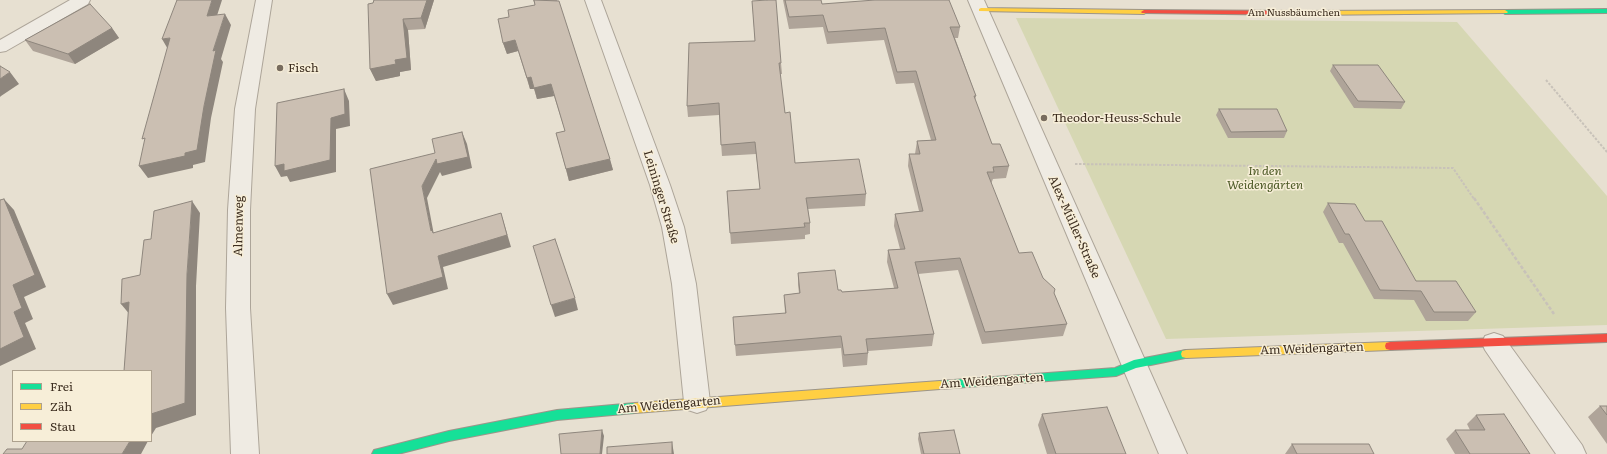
<!DOCTYPE html>
<meta charset="utf-8">
<style>
body{margin:0}
#map{position:relative;width:1607px;height:454px;overflow:hidden;background:#e7e0d1;font-family:Literata,serif}
canvas{display:block}
.legend{position:absolute;left:12px;top:370px;width:140px;height:72px;box-sizing:border-box;background:#f7eed8;border:1px solid #ada18e;margin:0;padding:5px 7px;list-style:none;font-size:12px;color:#3d2e20}
.legend li{display:flex;align-items:center;gap:8px;height:20px}
.legend b{width:20px;border:1px solid #ada18e}
</style>
<div id="map">
<canvas width="1607" height="454"></canvas>
<ul class="legend">
<li><b style="height:5px;background:#16e098"></b>Frei</li>
<li><b style="height:5px;background:#ffcf43"></b>Zäh</li>
<li><b style="height:5px;background:#f24e42"></b>Stau</li>
</ul>
</div>
<script>
const context = document.querySelector('canvas').getContext('2d');
context.lineJoin = 'round';
function fill(path, color) {
  context.fillStyle = color;
  context.fill(path, 'evenodd');
}
function toPath(rows) {
  const path = new Path2D();
  for (const r of rows) {
    path.moveTo(r[0], r[1]);
    for (let i = 2; i < r.length; i += 2) path.lineTo(r[i], r[i + 1]);
  }
  return path;
}
function trace(path, color, width, dash) {
  context.strokeStyle = color;
  context.lineWidth = width;
  context.lineCap = dash ? 'butt' : 'round';
  context.setLineDash(dash || []);
  context.stroke(path);
}
function label(font, color, halo, rows, align = 'center') {
  context.font = font + ' Literata,serif';
  context.lineWidth = 3;
  context.setLineDash([]);
  context.textBaseline = 'middle';
  context.strokeStyle = halo;
  context.fillStyle = color;
  for (const [text, x, y, turn = 0] of rows) {
    context.save();
    context.translate(x, y);
    context.rotate((+turn || 0) * Math.PI / 180);
    context.textAlign = isNaN(turn) ? turn : align;
    if (halo) context.strokeText(text, 0, 0);
    context.fillText(text, 0, 0);
    context.restore();
  }
}
const green = toPath([
 [1016,18,1457,22,1607,196,1607,325,1166,339]
]);
const pathFar1 = toPath([
 [1546,80,1607,152],
 [1075,164,1453,168,1474,199]
]);
const path = toPath([
 [1474,198,1554,314]
]);
const street = toPath([
 [70,0,90,0,88,4,6,51,0,52,0,40,70,0],
 [256,0,272,0,255,109,250,210,250,308,259,454,231,454,226,308,228,210,235,109,256,0],
 [585,0,601,0,670,185,684,227,696,284,710,402,706,410,697,413,688,410,684,402,672,284,662,227,650,185,585,0],
 [968,0,984,0,1187,454,1159,454,968,0],
 [1494,333,1503,336,1582,445,1586,454,1556,454,1485,350,1482,343,1485,336,1494,333]
]);
const fast = toPath([
 [1607,9,1607,13,1505,14,1502,12,1505,10,1607,9],
 [1186,350,1190,351,1191,354,1190,357,1136,368,1116,376,940,389,936,388,935,385,936,382,940,381,1115,368,1134,360,1186,350],
 [635,403,639,405,640,408,639,411,635,413,557,420,449,441,398,454,372,454,374,450,378,449,449,431,557,410,635,403]
]);
const slow = toPath([
 [981,8,1144,10,1147,12,1144,14,979,11,979,9,981,8],
 [1505,10,1508,12,1507,13,1305,15,1302,13,1305,11,1505,10],
 [1390,342,1394,343,1395,346,1394,349,1390,350,1186,358,1182,357,1181,354,1182,351,1186,350,1390,342],
 [940,381,944,382,945,385,944,388,940,389,635,413,631,411,630,408,631,405,635,403,940,381]
]);
const jam = toPath([
 [1144,10,1305,11,1308,13,1305,15,1142,13,1141,12,1144,10],
 [1607,334,1607,342,1390,350,1386,349,1385,346,1386,343,1390,342,1607,334]
]);
const wall = toPath([
 [374,0,434,0,425,29,408,30,411,70,400,72,400,76,376,81,370,69,373,3],
 [533,0,557,0,613,170,569,181,556,133,565,131,554,96,537,99,534,89,530,89,518,51,507,54,503,43,509,17,535,5],
 [783,0,821,0,822,4,960,27,958,38,955,38,976,96,975,100,992,144,1009,166,1006,178,993,179,991,184,1019,253,1043,278,1054,293,1067,324,1063,336,982,344,958,270,918,274,934,334,932,346,868,351,868,353,867,365,843,367,841,348,736,356,735,345,785,313,784,295,799,293,798,285,798,273,842,292,894,288,887,262,888,250,900,249,894,226,895,214,919,211,908,166,909,154,915,154,917,141,931,140,914,83,896,84,884,40,827,44,823,27,789,29],
 [752,1,781,63,782,74,780,74,785,113,795,163,866,194,865,206,808,209,810,223,810,234,805,235,805,239,731,244,727,191,760,189,756,154,722,156,719,115,688,117,687,106,755,41],
 [112,28,119,38,75,64,33,51,25,40],
 [1333,65,1405,102,1401,109,1354,108,1330,71],
 [1219,109,1287,131,1284,138,1228,138,1216,115],
 [1328,203,1365,221,1416,281,1476,312,1468,321,1426,321,1414,300,1374,299,1343,243,1339,243,1323,212],
 [1600,406,1607,406,1607,444,1588,417],
 [1042,414,1126,454,1047,454,1038,425],
 [1476,415,1530,454,1455,454,1446,439,1455,430,1470,430,1467,424],
 [919,433,960,454,921,454,918,439],
 [1292,444,1374,454,1285,454]
]);
const shadedWall = toPath([
 [212,0,222,0,213,28,207,16],
 [427,0,434,0,425,29,421,18],
 [225,14,231,25,221,59,223,62,211,118,205,162,193,165,193,168,148,178,139,166,185,153,204,106,213,51],
 [403,19,408,30,411,70,400,72,400,76,376,81,370,69,395,60],
 [112,28,119,38,75,64,68,54],
 [170,38,169,51,162,39],
 [515,40,518,51,507,54,503,43],
 [10,72,19,84,1,96,0,97,0,79],
 [531,77,534,89,530,89,527,78],
 [551,84,554,96,537,99,534,88],
 [344,89,349,101,350,126,336,129,336,172,290,182,287,176,281,177,275,166,331,118],
 [462,132,467,144,472,168,442,176,440,172,427,198,434,235,431,231,422,186,436,159],
 [610,159,613,170,569,181,566,169],
 [4,199,14,210,46,287,24,297,33,319,25,323,36,349,0,366,0,349,14,312],
 [192,201,200,213,196,286,196,415,156,428,151,436,151,414,187,274],
 [501,213,511,247,443,267,448,289,393,305,387,294,438,256],
 [575,298,578,310,555,317,551,305],
 [129,302,131,316,121,304],
 [602,430,604,436,602,454,600,454],
 [130,441,148,441,141,454,122,454],
 [672,442,674,454,672,454]
]);
const building = toPath([
 [177,0,212,0,207,16,225,14,213,51,216,50,204,106,197,150,185,153,185,156,139,166,145,138,142,139,170,38,162,39,177,0],
 [374,0,427,0,421,18,403,19,407,58,395,60,396,64,370,69,368,4,373,3,374,0],
 [534,0,559,1,610,159,566,169,556,133,565,131,551,84,534,88,531,77,527,78,515,40,503,43,498,19,509,17,508,10,535,5,534,0],
 [767,0,776,0,781,63,779,63,785,113,790,112,795,163,859,159,866,194,806,198,810,223,804,223,805,227,730,233,727,191,760,189,755,142,721,145,719,103,687,106,689,43,755,41,752,1,767,0],
 [785,0,821,0,822,4,875,0,949,0,960,27,950,27,976,96,974,96,992,144,1000,144,1009,166,993,167,994,172,987,172,1019,253,1032,252,1043,278,1055,289,1054,293,1067,324,985,332,960,258,915,262,934,334,866,339,868,353,844,355,841,336,735,345,733,317,786,313,784,295,800,293,798,273,835,270,838,290,841,290,842,292,898,288,888,250,905,249,895,214,923,211,909,154,920,154,917,141,936,140,916,71,897,72,885,28,828,32,823,15,789,17,785,0],
 [90,4,112,28,68,54,25,40,90,4],
 [1333,65,1378,65,1405,102,1358,101,1333,65],
 [0,66,10,72,0,79,0,66],
 [344,89,345,114,331,118,330,160,284,171,284,164,275,166,277,103,344,89],
 [1219,109,1277,109,1287,131,1231,132,1219,109],
 [462,132,468,157,437,164,436,159,422,186,431,231,432,230,433,233,501,213,507,235,438,256,443,277,387,294,370,169,435,153,432,139,462,132],
 [4,199,35,275,13,285,22,308,14,312,24,337,0,349,0,200,4,199],
 [192,201,187,274,185,403,151,414,151,371,124,371,129,302,121,304,122,279,140,275,144,240,151,239,154,211,192,201],
 [1328,203,1355,204,1365,221,1382,221,1416,281,1456,281,1476,312,1434,312,1421,291,1380,290,1349,234,1345,234,1328,203],
 [555,239,575,298,551,305,533,246,555,239],
 [1600,406,1607,406,1607,415,1600,406],
 [1107,407,1126,454,1056,454,1042,414,1107,407],
 [1504,414,1530,454,1470,454,1455,430,1485,430,1476,415,1504,414],
 [602,430,600,454,561,454,559,434,602,430],
 [954,430,960,454,924,454,919,433,954,430],
 [27,441,130,441,122,454,3,454,7,449,22,449,27,441],
 [672,442,672,454,607,454,607,447,672,442],
 [1292,444,1369,444,1374,454,1297,454,1292,444]
]);
const markers = [
 [280,68,4,"#786c5e"],
 [1044,118,4,"#786c5e"]
];
const farStreetnames = [
 ["Am Nussbäumchen",1294,13]
];
const poiNames = [
 ["Fisch",288,68],
 ["Theodor-Heuss-Schule",1052,118]
];
const parkNames = [
 ["In den",1265,171],
 ["Weidengärten",1265,185]
];
const streetNames = [
 ["Leininger Straße",661,197,73],
 ["Almenweg",239,226,-89],
 ["Alex-Müller-Straße",1074,227,66],
 ["Am Weidengarten",1312,349,-2],
 ["Am Weidengarten",992,381,-4],
 ["Am Weidengarten",669,405,-5]
];
fill(green, '#d6d7b3');
trace(street, '#ada599', 2);
trace(fast, '#9c958a', 2);
trace(slow, '#9c958a', 2);
trace(jam, '#9c958a', 2);
trace(pathFar1, '#c8c2b9', 2, [2.5, 1.5]);
trace(path, '#c8c2b9', 2.5, [3.5, 2]);
fill(street, '#efebe3');
fill(fast, '#16e098');
fill(slow, '#ffcf43');
fill(jam, '#f24e42');
fill(wall, '#afa499');
fill(shadedWall, '#8e867d');
fill(building, '#cbbfb2');
trace(building, '#8e867d', 1);
for (const [x, y, r, color] of markers) {
  const dot = new Path2D();
  dot.arc(x, y, r, 0, 2 * Math.PI);
  context.fillStyle = color;
  context.fill(dot);
  trace(dot, '#f7eed8', 1.5);
}
label('10px', '#3d2e20', '#f7eed8', farStreetnames);
label('12px', '#3d2e20', '#f7eed8', poiNames, 'left');
label('italic 12px', '#4d5a26', '#f7eed8', parkNames);
label('12px', '#3d2e20', '#f7eed8', streetNames);
</script>
